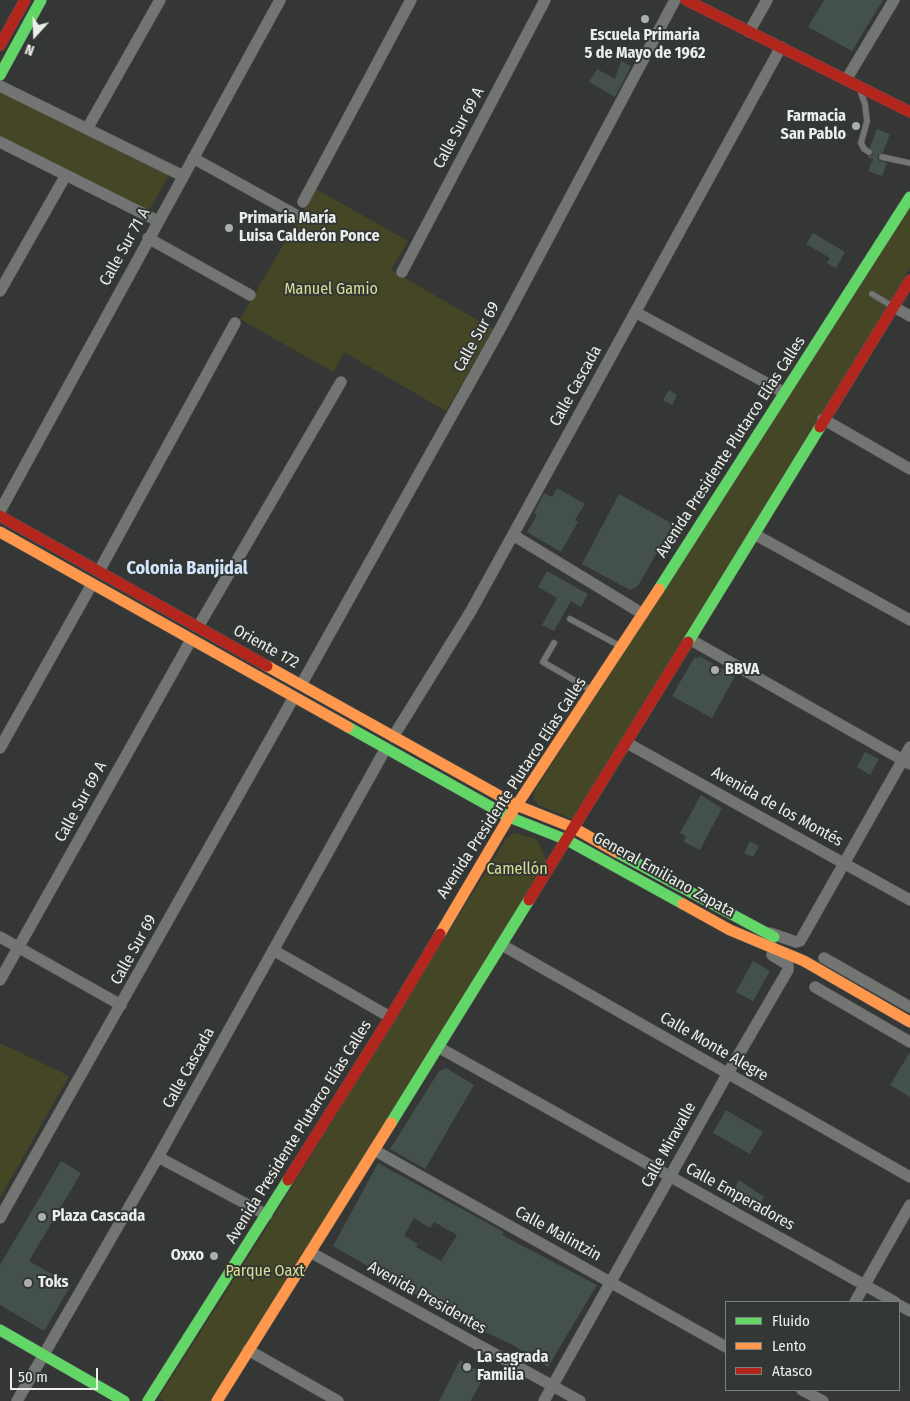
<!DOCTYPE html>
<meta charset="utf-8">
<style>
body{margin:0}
#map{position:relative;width:910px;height:1401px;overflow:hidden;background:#343735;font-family:"Fira Sans Condensed",sans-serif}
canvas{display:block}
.legend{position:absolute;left:725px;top:1301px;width:175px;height:90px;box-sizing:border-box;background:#333834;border:1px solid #7d817d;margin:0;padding:6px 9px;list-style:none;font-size:15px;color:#ebeeeb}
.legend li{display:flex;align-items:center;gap:10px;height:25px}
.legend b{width:25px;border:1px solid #7d817d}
.north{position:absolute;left:10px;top:10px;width:50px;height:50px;-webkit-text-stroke:4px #333834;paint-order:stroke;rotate:200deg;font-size:14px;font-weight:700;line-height:20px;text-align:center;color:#ebeeeb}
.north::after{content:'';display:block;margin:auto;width:18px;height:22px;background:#ebeeeb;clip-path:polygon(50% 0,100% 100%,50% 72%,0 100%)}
.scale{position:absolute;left:10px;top:1368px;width:88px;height:22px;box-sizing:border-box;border:2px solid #ebeeeb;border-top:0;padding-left:6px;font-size:15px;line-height:18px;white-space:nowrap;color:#ebeeeb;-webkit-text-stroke:4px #333834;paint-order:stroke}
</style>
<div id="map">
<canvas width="910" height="1401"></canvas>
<ul class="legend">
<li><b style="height:6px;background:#63d668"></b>Fluido</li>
<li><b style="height:6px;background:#ff974d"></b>Lento</li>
<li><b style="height:6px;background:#b3261e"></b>Atasco</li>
</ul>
<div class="north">N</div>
<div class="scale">50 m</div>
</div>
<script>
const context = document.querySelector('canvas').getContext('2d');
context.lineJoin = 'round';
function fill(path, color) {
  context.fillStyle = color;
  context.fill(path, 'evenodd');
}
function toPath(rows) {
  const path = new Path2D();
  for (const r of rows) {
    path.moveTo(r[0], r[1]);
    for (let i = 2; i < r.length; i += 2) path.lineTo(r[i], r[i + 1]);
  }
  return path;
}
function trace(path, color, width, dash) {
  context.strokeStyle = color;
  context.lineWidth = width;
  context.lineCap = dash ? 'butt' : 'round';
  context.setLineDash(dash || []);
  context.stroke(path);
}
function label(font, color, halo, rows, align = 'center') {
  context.font = font + ' "Fira Sans Condensed",sans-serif';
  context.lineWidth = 4;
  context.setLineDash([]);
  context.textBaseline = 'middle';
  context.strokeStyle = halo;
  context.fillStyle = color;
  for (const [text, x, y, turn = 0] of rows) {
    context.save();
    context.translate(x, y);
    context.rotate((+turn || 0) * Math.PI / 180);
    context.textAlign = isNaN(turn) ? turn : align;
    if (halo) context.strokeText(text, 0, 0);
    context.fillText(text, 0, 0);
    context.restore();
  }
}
const green = toPath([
 [0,92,169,175,149,210,0,137],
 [316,189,408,241,391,270,493,329,446,411,344,352,333,372,240,319],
 [910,203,910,268,578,818,572,819,539,805,533,799,535,790],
 [513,833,534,838,539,843,547,862,212,1401,164,1401,159,1397,261,1237,506,839],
 [0,1043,69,1076,0,1198]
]);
const building = toPath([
 [824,0,883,0,852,51,808,27],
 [621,61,631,66,615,97,589,82,597,69,615,79],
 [877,129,890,134,883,152,877,156,879,161,887,163,882,176,868,171,873,159,867,157,873,154,870,147],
 [813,233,845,252,836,268,827,263,830,258,806,244],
 [669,390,677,395,672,405,663,400],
 [557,488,585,504,575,520,578,522,561,552,527,532,537,515,534,513,544,493,552,497],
 [619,494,673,524,638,586,630,590,582,564],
 [547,571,588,594,581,607,571,601,554,631,542,625,557,598,538,587],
 [701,657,735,676,712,718,672,696,694,658],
 [865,752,879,759,870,775,857,767],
 [701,795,722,808,700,850,684,842,686,836,680,833],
 [750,841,759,846,753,857,744,853],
 [753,961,770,971,753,1001,736,992],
 [910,1052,910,1097,890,1085],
 [446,1068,474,1085,425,1169,390,1149,439,1071],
 [726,1110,763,1132,750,1154,713,1133],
 [61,1161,81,1173,29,1261,71,1285,44,1331,0,1305,0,1265],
 [378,1163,504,1232,502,1235,597,1285,548,1367,511,1344,464,1322,333,1246],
 [414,1218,430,1228,434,1222,457,1235,441,1261,416,1247,418,1244,404,1236],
 [739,1180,764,1197,756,1213,731,1196],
 [460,1360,485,1374,471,1401,439,1401]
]);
const lane = toPath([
 [861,93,865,104,867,121,861,143,864,149,869,152],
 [882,157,910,163],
 [872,294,892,306],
 [570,619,620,646],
 [554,643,543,662,591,690]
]);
const street = toPath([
 [749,32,767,0],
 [846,80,894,0],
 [0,86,183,176],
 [87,129,160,0],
 [0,142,158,221],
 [193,158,296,215],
 [303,202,411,0],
 [148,238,250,295],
 [402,272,545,0],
 [0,291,66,175],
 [894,307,910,316],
 [635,312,785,393],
 [823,419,910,469],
 [0,511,280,0],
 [754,534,910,620],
 [513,535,643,614],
 [99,571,235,323],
 [198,627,341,382],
 [691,640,910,764],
 [301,685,500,329,675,0],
 [393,737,471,611,781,47],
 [627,743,910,900],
 [0,748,92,584],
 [770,933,796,942,800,941,910,747],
 [0,937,121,1005],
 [502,945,910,1177],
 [273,950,390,1017],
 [824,958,910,1007],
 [0,980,191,640],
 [815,987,910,1042],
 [438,1047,895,1302],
 [374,1150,726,1347],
 [158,1157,267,1215],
 [0,1218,294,697],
 [310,1252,580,1401],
 [855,1302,910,1205],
 [899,1305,910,1311],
 [248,1350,338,1401],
 [802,1390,823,1401],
 [17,1401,158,1157,386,748],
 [544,1401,728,1073,788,970,788,965,772,955]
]);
const fast = toPath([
 [0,75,41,0],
 [659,589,910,197],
 [688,642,820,427],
 [348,727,509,817,567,840,683,904],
 [616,852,774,937],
 [391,1123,529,900],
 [0,1330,124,1401],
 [148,1401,288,1180]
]);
const slow = toPath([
 [0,532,348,727],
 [267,666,516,805,574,828,616,852],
 [683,904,730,930,804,961,910,1022],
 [440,934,509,817,659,589],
 [217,1401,391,1123]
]);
const jam = toPath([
 [686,0,910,112],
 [0,45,25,0],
 [820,427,910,280],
 [0,516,267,666],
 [529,900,688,642],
 [288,1180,386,1024,440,934]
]);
const markers = [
 [645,19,5,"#abaeab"],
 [856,126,5,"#abaeab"],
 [229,228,5,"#abaeab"],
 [715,670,5,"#abaeab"],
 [42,1217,5,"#abaeab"],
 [214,1256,5,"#abaeab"],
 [28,1283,5,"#abaeab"],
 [467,1367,5,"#abaeab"]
];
const poiNames = [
 ["Escuela Primaria",645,36,"center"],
 ["5 de Mayo de 1962",645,54,"center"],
 ["Farmacia",846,117,"right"],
 ["San Pablo",846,135,"right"],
 ["Primaria María",239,219],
 ["Luisa Calderón Ponce",239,237],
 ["BBVA",725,670],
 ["Plaza Cascada",52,1217],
 ["Oxxo",204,1256,"right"],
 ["Toks",38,1283],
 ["La sagrada",477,1358],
 ["Familia",477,1376]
];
const streetNames = [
 ["Calle Sur 69 A",459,128,-62],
 ["Calle Sur 71 A",125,247,-61],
 ["Calle Sur 69",477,337,-61],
 ["Calle Cascada",576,386,-61],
 ["Avenida Presidente Plutarco Elías Calles",731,447,-57],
 ["Oriente 172",266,647,29],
 ["Avenida Presidente Plutarco Elías Calles",512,788,-57],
 ["Calle Sur 69 A",81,802,-61],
 ["Avenida de los Montés",777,807,29],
 ["General Emiliano Zapata",664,875,29],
 ["Calle Sur 69",134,950,-61],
 ["Calle Monte Alegre",714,1047,30],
 ["Calle Cascada",189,1068,-61],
 ["Avenida Presidente Plutarco Elías Calles",299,1132,-58],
 ["Calle Miravalle",669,1145,-61],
 ["Calle Emperadores",740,1197,29],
 ["Calle Malintzin",558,1234,29],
 ["Avenida Presidentes",427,1298,29]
];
const parkNames = [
 ["Manuel Gamio",331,290],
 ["Camellón",517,870],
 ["Parque Oaxt",265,1272]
];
const neighbourhoodNames = [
 ["Colonia Banjidal",187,569]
];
fill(green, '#454625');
fill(building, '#44504c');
trace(lane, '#525453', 7);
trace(street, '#525453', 12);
trace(fast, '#525453', 12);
trace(slow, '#525453', 12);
trace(jam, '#525453', 12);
trace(lane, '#737573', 5.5);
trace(street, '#737573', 11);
trace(fast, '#63d668', 11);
trace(slow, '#ff974d', 11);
trace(jam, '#b3261e', 11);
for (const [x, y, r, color] of markers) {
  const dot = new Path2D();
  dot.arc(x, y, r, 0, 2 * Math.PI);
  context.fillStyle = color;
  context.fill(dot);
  trace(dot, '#333834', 2);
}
label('bold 16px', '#ebeeeb', '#333834', poiNames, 'left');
label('16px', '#ebeeeb', '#333834', streetNames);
label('16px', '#dcdd94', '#333834', parkNames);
label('bold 18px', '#d4e5ff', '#333834', neighbourhoodNames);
</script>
